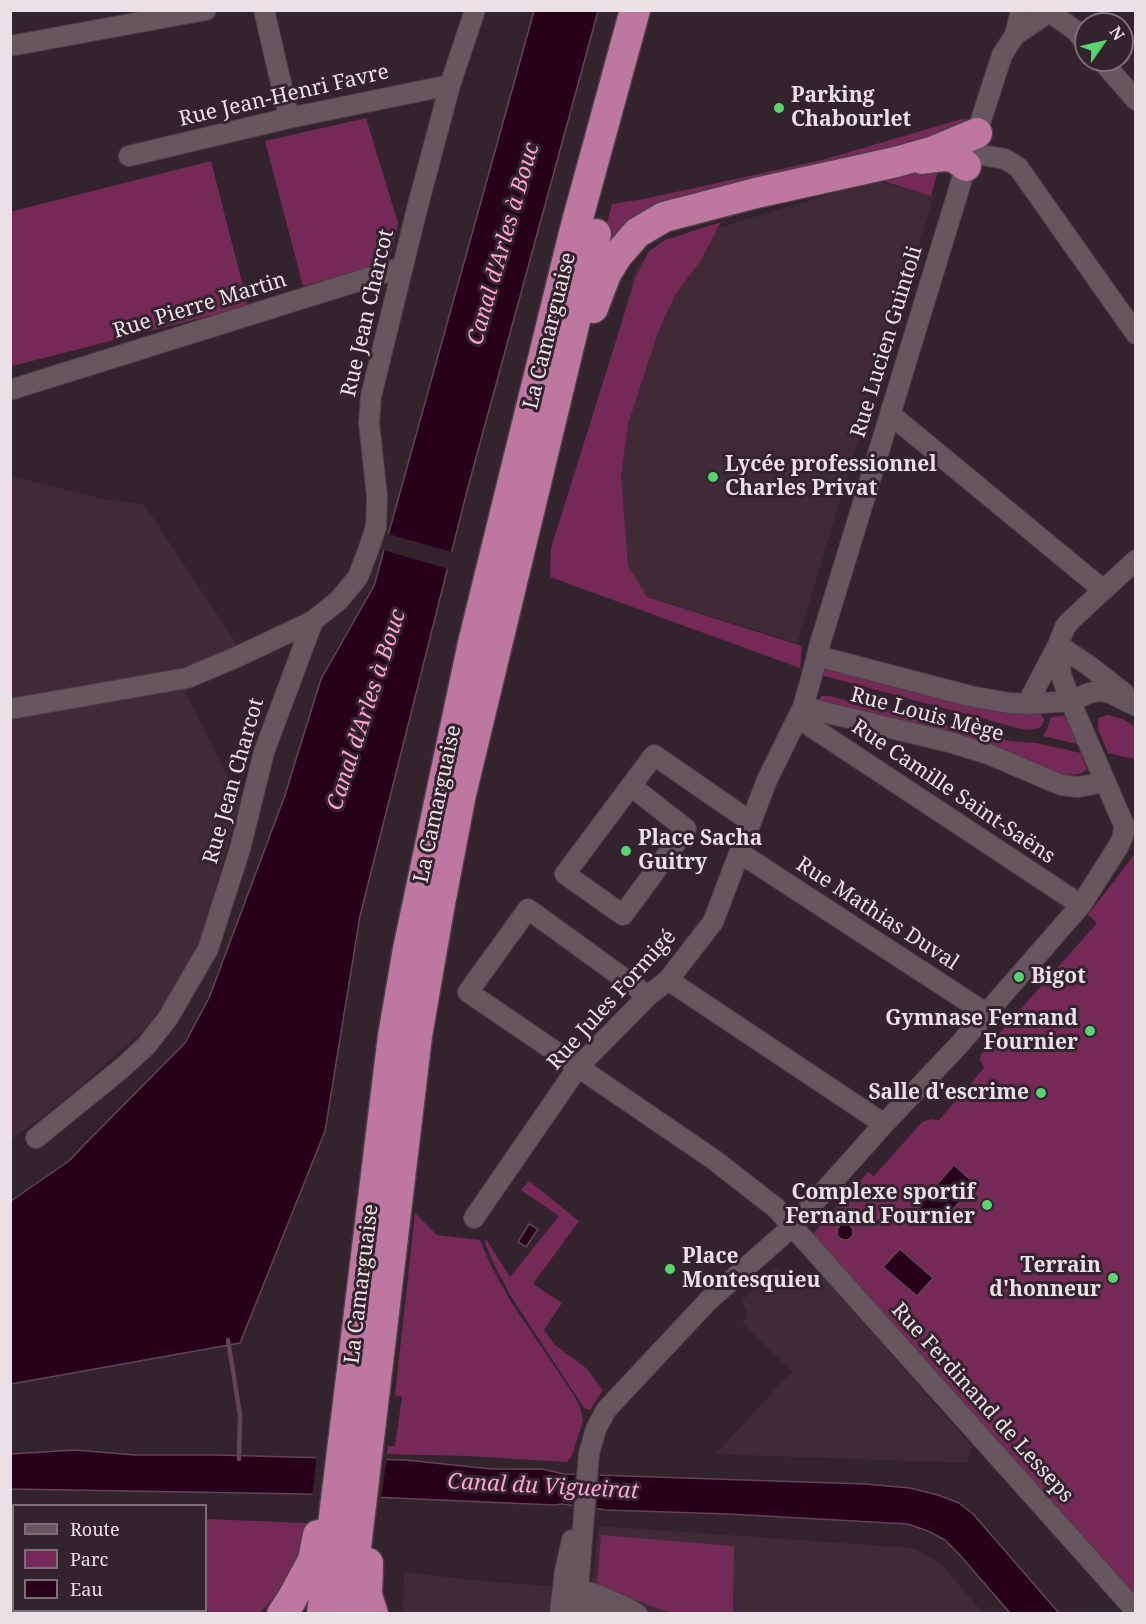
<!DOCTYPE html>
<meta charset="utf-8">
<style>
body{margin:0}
#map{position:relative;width:1146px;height:1624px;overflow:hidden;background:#33232c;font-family:"Noto Serif",serif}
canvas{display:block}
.frame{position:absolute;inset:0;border:12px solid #ebe0e6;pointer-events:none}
.legend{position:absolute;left:12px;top:1504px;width:195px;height:108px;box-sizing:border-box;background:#33232c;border:2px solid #7d6f76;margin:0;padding:8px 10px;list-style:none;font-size:18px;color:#ebe0e6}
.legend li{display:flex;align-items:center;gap:12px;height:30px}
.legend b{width:30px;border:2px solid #7d6f76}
.north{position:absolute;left:1074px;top:12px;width:60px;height:60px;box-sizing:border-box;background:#33232c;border:2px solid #7d6f76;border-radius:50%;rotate:56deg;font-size:16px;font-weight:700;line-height:24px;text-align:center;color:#ebe0e6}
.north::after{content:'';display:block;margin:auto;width:21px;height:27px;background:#58d56f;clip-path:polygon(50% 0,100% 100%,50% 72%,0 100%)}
</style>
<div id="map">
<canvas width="1146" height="1624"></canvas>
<div class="frame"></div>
<ul class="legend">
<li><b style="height:8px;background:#68565f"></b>Route</li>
<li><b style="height:16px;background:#752957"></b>Parc</li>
<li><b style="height:16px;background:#270119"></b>Eau</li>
</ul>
<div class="north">N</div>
</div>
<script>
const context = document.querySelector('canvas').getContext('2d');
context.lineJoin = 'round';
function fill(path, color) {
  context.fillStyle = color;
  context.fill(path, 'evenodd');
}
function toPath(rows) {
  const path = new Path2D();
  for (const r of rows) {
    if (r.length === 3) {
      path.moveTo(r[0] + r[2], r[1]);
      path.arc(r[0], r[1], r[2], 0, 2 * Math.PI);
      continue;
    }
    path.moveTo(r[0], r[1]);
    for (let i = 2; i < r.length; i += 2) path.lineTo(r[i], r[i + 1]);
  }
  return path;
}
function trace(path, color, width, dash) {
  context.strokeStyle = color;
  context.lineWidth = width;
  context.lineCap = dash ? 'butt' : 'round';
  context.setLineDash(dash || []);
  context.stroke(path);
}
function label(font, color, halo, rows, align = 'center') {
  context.font = font + ' "Noto Serif",serif';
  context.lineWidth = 6;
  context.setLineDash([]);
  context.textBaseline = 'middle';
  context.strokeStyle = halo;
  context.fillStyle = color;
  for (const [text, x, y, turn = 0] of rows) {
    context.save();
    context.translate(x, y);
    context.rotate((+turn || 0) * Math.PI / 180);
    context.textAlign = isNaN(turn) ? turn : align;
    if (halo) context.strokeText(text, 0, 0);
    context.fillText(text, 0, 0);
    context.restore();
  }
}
const built = toPath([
 [875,181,934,196,874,388,797,643,554,567,637,264,690,236],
 [11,476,103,499,144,504,237,644,185,692,240,801,204,931,179,984,145,1029,74,1092,11,1140],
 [776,1266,802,1290,819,1272,972,1447,967,1463,716,1454,792,1371,742,1323,748,1316,742,1301],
 [599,1526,913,1548,941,1564,983,1613,403,1614,404,1572,482,1581,591,1589]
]);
const green = toPath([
 [366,118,398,223,389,262,303,286,265,141],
 [965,118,962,129,713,196,595,270,612,204,644,199,822,160],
 [941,160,931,196,877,179],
 [211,161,248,306,12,366,10,359,10,212],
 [721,222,701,260,675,295,658,332,628,424,621,477,628,566,647,597,802,646,800,668,550,577,551,548,636,277,648,252,665,240],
 [824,668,1040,714,1044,719,1042,726,1036,729,1025,730,821,675],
 [822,696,829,696,1010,741,1036,743,1081,753,1087,770,1079,774,1066,775,1049,771,816,702],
 [1108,715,1123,719,1135,727,1135,759,1108,753,1098,729,1098,718],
 [1065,716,1077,744,1043,736,1047,729,1051,717],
 [1134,855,1135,856,1135,1594,813,1234,868,1172,874,1176,922,1122,932,1119,939,1120,984,1068,980,1060,981,1054,1097,923,1088,915],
 [529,1181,579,1221,533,1284,562,1303,544,1330,555,1345,586,1368,603,1390,590,1410,584,1408,510,1295,493,1262,485,1243,486,1239,510,1277,559,1216,521,1190],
 [415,1213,437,1235,480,1240,490,1264,511,1302,573,1394,580,1407,583,1421,572,1455,567,1462,467,1456,387,1454,388,1446,395,1446,402,1397,395,1395],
 [11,1510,14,1510,14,1610,206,1610,206,1519,306,1523,301,1556,279,1591,260,1613,11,1614],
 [601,1535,734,1546,733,1613,676,1613,662,1610,597,1585]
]);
const water = toPath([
 [534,11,598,11,468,487,360,916,325,1131,240,1343,11,1384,11,1201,69,1161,88,1141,185,1043,209,998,284,798,321,679,374,586,534,11],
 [954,1165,975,1184,939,1225,918,1206,954,1165],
 [845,1232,8],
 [529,1224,538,1229,526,1247,518,1242,529,1224],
 [900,1249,933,1278,917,1296,883,1267,900,1249],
 [75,1450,135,1455,216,1455,406,1460,491,1469,542,1469,564,1474,865,1484,910,1488,938,1495,959,1503,973,1514,1059,1613,1010,1613,959,1554,945,1540,928,1531,908,1524,729,1514,606,1510,562,1504,553,1505,305,1494,11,1489,11,1454,75,1450]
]);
const pier = toPath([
 [385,533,455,553,451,570,380,549],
 [317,1454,387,1456,381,1500,312,1497],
 [575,1471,600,1472,597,1512,572,1508]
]);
const stream = toPath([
 [228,1340,240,1415,239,1459]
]);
const minor = toPath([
 [264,10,289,118],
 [1054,15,1076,31,1086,43],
 [1015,35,1045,15],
 [10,46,206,10],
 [1101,60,1136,100],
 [970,153,1005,159,1018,167,1136,334],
 [129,156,289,118,450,85],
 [10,390,403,267],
 [890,414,1102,589],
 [1058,645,1088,665,1124,693],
 [817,656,970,696,1009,703,1027,704,1071,701,1089,693,1099,691,1110,693,1136,706],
 [1027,704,1058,645],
 [803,707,949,742,988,754,1061,785,1078,787,1105,782],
 [10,709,187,678,239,656,313,621],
 [798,718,1081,905],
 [631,786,686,829,623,915,565,874,654,755,751,822],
 [740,853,987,1014],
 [668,980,884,1124],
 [648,996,528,909,468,992,713,1159,776,1208,1136,1611],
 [36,1138,121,1069,146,1046,168,1018,208,949,240,849,264,752,313,621,339,600,358,577,369,548,376,527,377,496,369,423,371,396,418,205,450,85,475,10],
 [474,1218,578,1067,648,996,668,980,713,922,767,780,803,707,814,668,819,647,962,179,1002,55,1015,35,1021,10],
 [578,1590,595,1594,627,1608,637,1614],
 [576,1609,616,1614],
 [560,1614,565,1571,572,1540],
 [576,1614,589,1453,596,1429,606,1410,708,1301,793,1226,884,1124,957,1047,1081,905,1118,847,1123,836,1124,825,1075,712,1061,675,1058,645,1065,627,1071,620,1136,560]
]);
const highway = toPath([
 [922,159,945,156,954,157,966,166],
 [593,308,606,274,617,256,637,233,664,217,756,193,896,162,931,152,977,133],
 [368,1563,367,1595,373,1614],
 [282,1614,292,1599,313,1560,318,1535],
 [322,1614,393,1036,408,949,473,643,575,229,635,10],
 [348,1614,417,1036,439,909,461,794,596,234]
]);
const markers = [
 [779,108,6,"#58d56f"],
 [713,477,6,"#58d56f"],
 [626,851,6,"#58d56f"],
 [1019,977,6,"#58d56f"],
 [1090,1031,6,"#58d56f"],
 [1041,1093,6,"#58d56f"],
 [987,1205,6,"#58d56f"],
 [670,1269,6,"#58d56f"],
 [1113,1278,6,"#58d56f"]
];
const streetNames = [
 ["Rue Jean-Henri Favre",284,96,-13],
 ["Rue Pierre Martin",200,306,-17],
 ["Rue Jean Charcot",368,313,-77],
 ["La Camarguaise",550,331,-76],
 ["Rue Lucien Guintoli",887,342,-73],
 ["Rue Louis Mège",927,715,15],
 ["Rue Jean Charcot",234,781,-74],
 ["Rue Camille Saint-Saëns",953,792,34],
 ["La Camarguaise",438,804,-78],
 ["Rue Mathias Duval",877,914,33],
 ["Rue Jules Formigé",612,1000,-48],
 ["La Camarguaise",362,1284,-83],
 ["Rue Ferdinand de Lesseps",982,1403,48]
];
const poiNames = [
 ["Parking",791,96],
 ["Chabourlet",791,120],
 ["Lycée professionnel",725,465],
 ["Charles Privat",725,489],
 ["Place Sacha",638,839],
 ["Guitry",638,863],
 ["Bigot",1031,977],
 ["Gymnase Fernand",1078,1019,"right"],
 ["Fournier",1078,1043,"right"],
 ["Salle d'escrime",1029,1093,"right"],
 ["Complexe sportif",975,1193,"right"],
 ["Fernand Fournier",975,1217,"right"],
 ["Place",682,1257],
 ["Montesquieu",682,1281],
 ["Terrain",1101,1266,"right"],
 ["d'honneur",1101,1290,"right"]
];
const waterNames = [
 ["Canal d'Arles à Bouc",504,244,-74],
 ["Canal d'Arles à Bouc",367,710,-72],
 ["Canal du Vigueirat",543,1487,3]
];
fill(built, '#402a36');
fill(green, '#752957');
fill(water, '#270119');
trace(water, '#624456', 1.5);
fill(pier, '#33232c');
trace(stream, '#624456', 4.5);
trace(minor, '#4c3f46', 22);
trace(highway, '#4c3f46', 33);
trace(minor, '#68565f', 20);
trace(highway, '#be779e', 30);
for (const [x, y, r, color] of markers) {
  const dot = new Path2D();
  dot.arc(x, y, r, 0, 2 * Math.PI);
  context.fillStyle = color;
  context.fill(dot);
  trace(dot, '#33232c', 2);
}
label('21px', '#ebe0e6', '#33232c', streetNames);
label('bold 21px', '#ebe0e6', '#33232c', poiNames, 'left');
label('italic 22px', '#fda2d3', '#33232c', waterNames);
</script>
